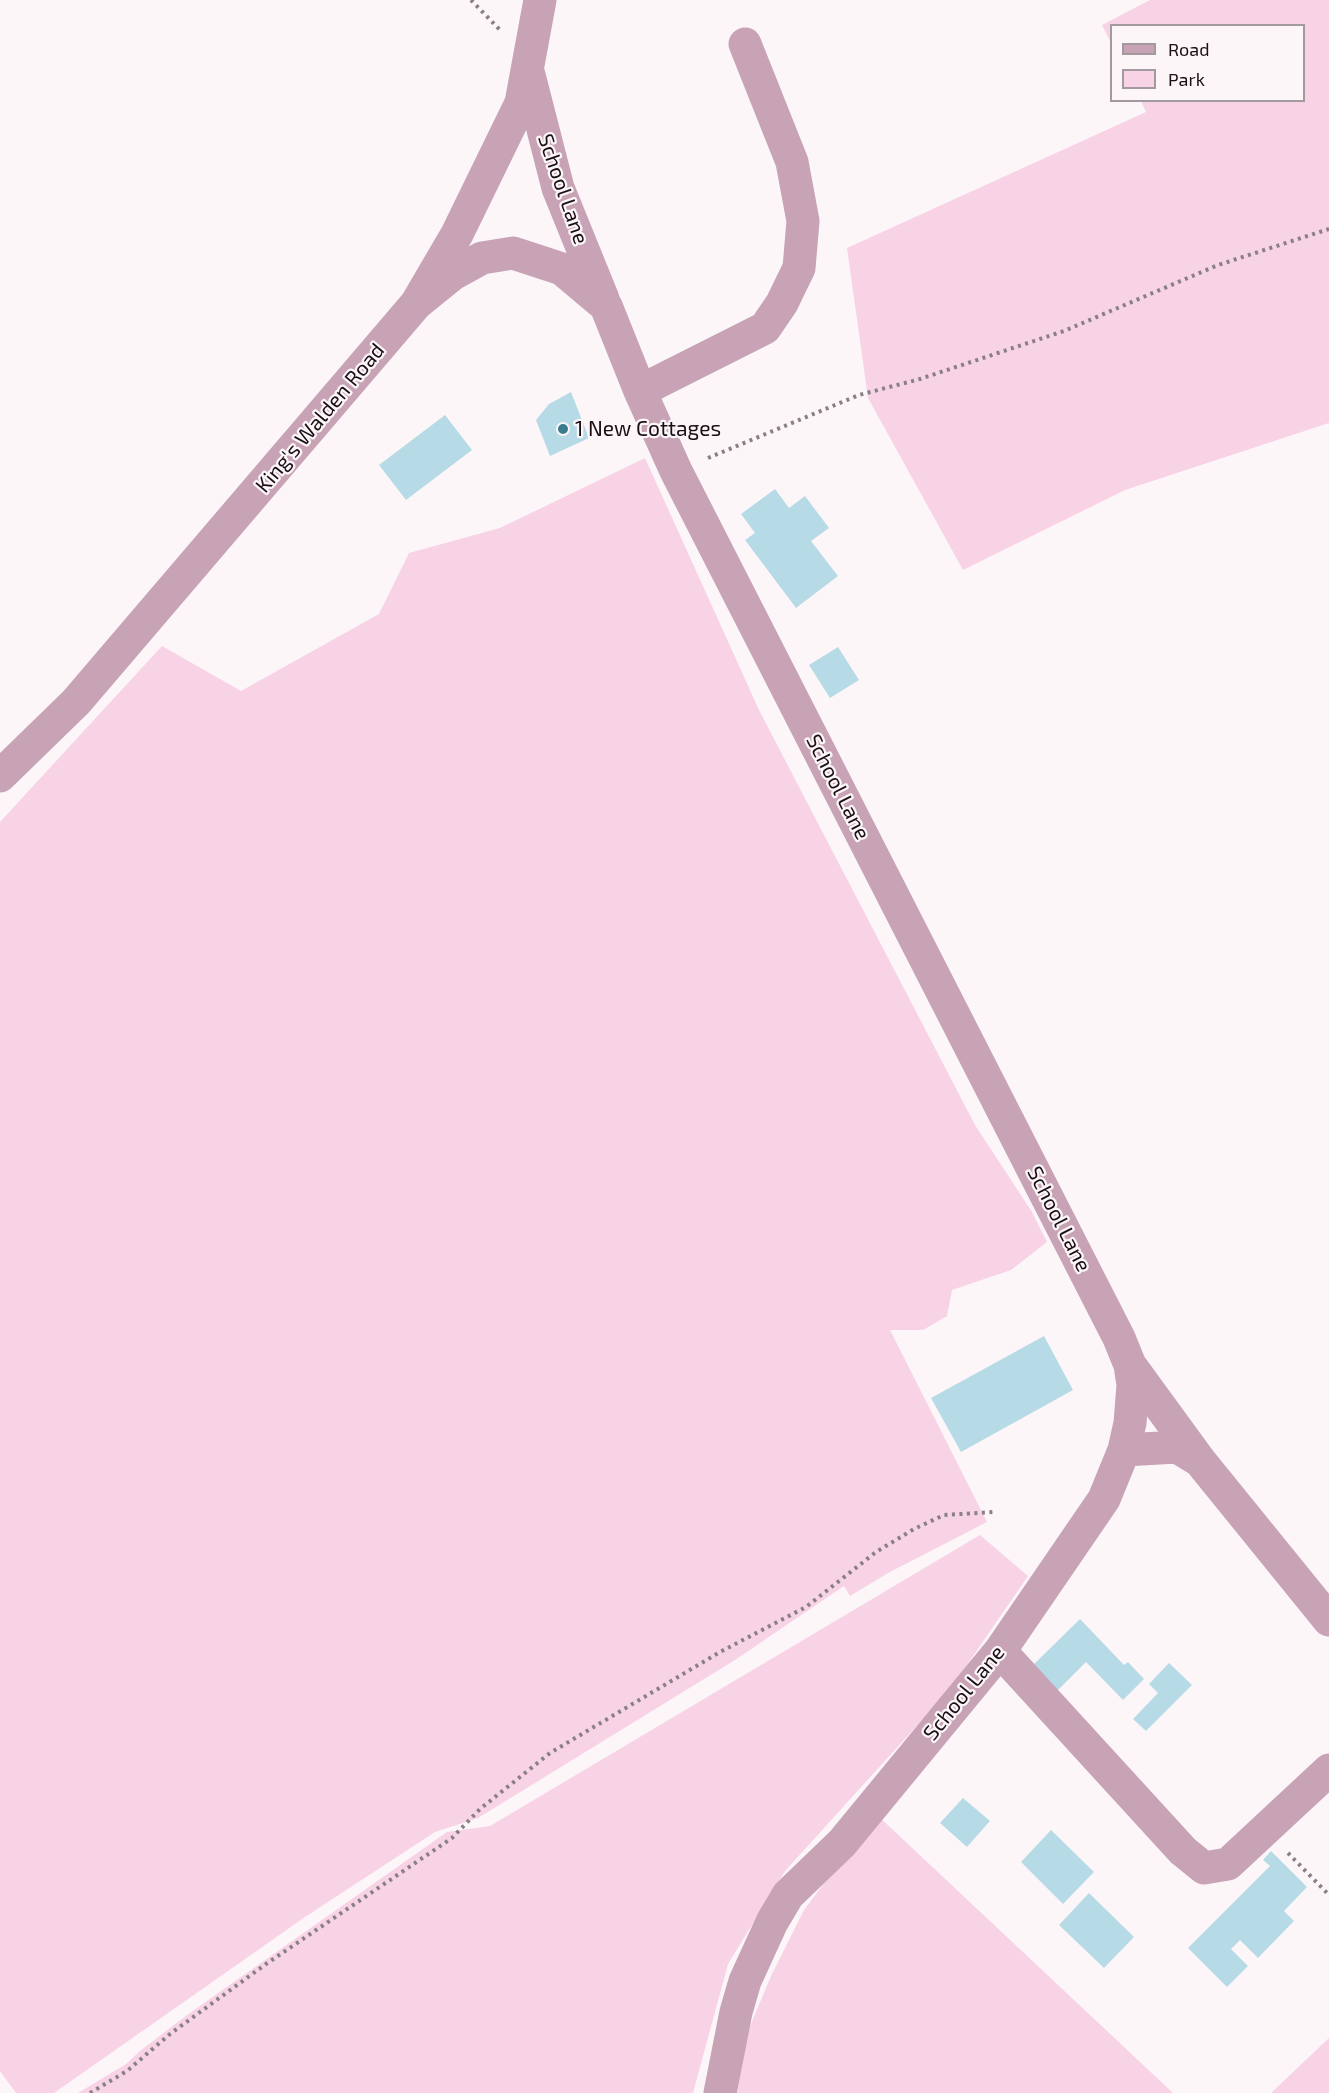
<!DOCTYPE html>
<style>
body{margin:0}
#map{position:relative;width:1329px;height:2093px;overflow:hidden;background:#fcf6f9;font-family:"Exo 2",sans-serif}
canvas{display:block}
.legend{position:absolute;left:1110px;top:24px;width:195px;height:78px;box-sizing:border-box;background:#fcf6f9;border:2px solid #a29a9e;margin:0;padding:8px 10px;list-style:none;font-size:18px;color:#1a0f15}
.legend li{display:flex;align-items:center;gap:12px;height:30px}
.legend b{width:30px;border:2px solid #a29a9e}
</style>
<div id="map">
<canvas width="1329" height="2093"></canvas>
<ul class="legend">
<li><b style="height:8px;background:#c8a3b6"></b>Road</li>
<li><b style="height:16px;background:#f8d2e5"></b>Park</li>
</ul>
</div>
<script>
const context = document.querySelector('canvas').getContext('2d');
context.lineJoin = 'round';
function fill(path, color) {
  context.fillStyle = color;
  context.fill(path, 'evenodd');
}
function toPath(rows) {
  const path = new Path2D();
  for (const r of rows) {
    path.moveTo(r[0], r[1]);
    for (let i = 2; i < r.length; i += 2) path.lineTo(r[i], r[i + 1]);
  }
  return path;
}
function trace(path, color, width, dash) {
  context.strokeStyle = color;
  context.lineWidth = width;
  context.lineCap = dash ? 'butt' : 'round';
  context.setLineDash(dash || []);
  context.stroke(path);
}
function label(font, color, halo, rows, align = 'center') {
  context.font = font + ' "Exo 2",sans-serif';
  context.lineWidth = 4.5;
  context.setLineDash([]);
  context.textBaseline = 'middle';
  context.strokeStyle = halo;
  context.fillStyle = color;
  for (const [text, x, y, turn = 0] of rows) {
    context.save();
    context.translate(x, y);
    context.rotate((+turn || 0) * Math.PI / 180);
    context.textAlign = isNaN(turn) ? turn : align;
    if (halo) context.strokeText(text, 0, 0);
    context.fillText(text, 0, 0);
    context.restore();
  }
}
const green = toPath([
 [1150,0,1329,0,1329,423,1125,490,963,570,868,398,847,248,1146,112,1141,101,1304,100,1304,26,1112,26,1111,43,1102,25],
 [645,458,759,710,975,1125,1032,1212,1047,1242,1011,1270,952,1290,947,1316,923,1330,890,1330,987,1522,888,1573,850,1596,844,1586,735,1660,478,1818,435,1832,305,1917,54,2093,16,2093,0,2071,0,822,162,646,241,691,379,614,409,553,500,528],
 [980,1535,1028,1576,951,1688,785,1871,728,1964,693,2093,78,2093,126,2064,140,2051,187,2015,447,1832,490,1826],
 [876,1814,1173,2093,737,2093,746,2036,771,1976,804,1910],
 [1329,2038,1329,2093,1271,2093]
]);
const building = toPath([
 [571,392,589,438,550,456,536,420,549,404],
 [445,415,472,450,406,500,379,465],
 [775,489,789,508,805,496,829,528,811,541,838,576,796,608,745,540,755,533,741,514],
 [838,647,859,680,830,698,809,665],
 [1044,1336,1073,1390,961,1452,931,1398],
 [1080,1619,1124,1665,1128,1662,1144,1679,1123,1700,1086,1662,1054,1694,1029,1669],
 [1169,1663,1192,1685,1146,1731,1133,1719,1158,1693,1149,1684],
 [963,1798,990,1821,967,1847,940,1823],
 [1051,1830,1094,1872,1063,1904,1021,1862],
 [1271,1851,1307,1887,1284,1911,1294,1921,1258,1958,1240,1940,1231,1949,1248,1966,1227,1987,1188,1948,1270,1866,1263,1860],
 [1089,1893,1134,1937,1104,1968,1059,1925]
]);
const path = toPath([
 [471,0,500,30],
 [708,458,859,395,920,379,1064,331,1218,265,1329,229],
 [1288,1853,1329,1895],
 [90,2093,127,2071,170,2034,266,1964,452,1838,480,1809,550,1753,720,1652,806,1607,876,1552,914,1529,944,1515,994,1512]
]);
const minor = toPath([
 [529,75,558,188,603,299],
 [416,304,453,274,482,258,513,253,562,269,606,306,640,391,676,471,1119,1338,1130,1365,1133,1385,1130,1423,1124,1450,1104,1499,1000,1651,842,1843,788,1895,772,1922,745,1981,736,2012,720,2093],
 [640,391,765,328,782,303,799,268,803,221,792,162,745,44],
 [0,776,76,702,416,304,457,234,521,103,540,0],
 [1130,1365,1200,1461,1329,1620],
 [1124,1450,1177,1447,1200,1461],
 [1000,1651,1183,1851,1204,1868,1228,1864,1329,1770]
]);
const markers = [
 [563,429,6,"#3a7c8e"]
];
const streetNames = [
 ["School Lane",563,189,71],
 ["King's Walden Road",320,418,-50],
 ["School Lane",838,787,63],
 ["School Lane",1059,1219,63],
 ["School Lane",964,1693,-51]
];
const poiNames = [
 ["1 New Cottages",575,429]
];
fill(green, '#f8d2e5');
fill(building, '#b7dbe6');
trace(path, '#898085', 4, [3, 4.5]);
trace(minor, '#c8a3b6', 33);
for (const [x, y, r, color] of markers) {
  const dot = new Path2D();
  dot.arc(x, y, r, 0, 2 * Math.PI);
  context.fillStyle = color;
  context.fill(dot);
  trace(dot, '#fcf6f9', 2);
}
label('21px', '#1a0f15', '#fcf6f9', streetNames);
label('21px', '#1a0f15', '#fcf6f9', poiNames, 'left');
</script>
